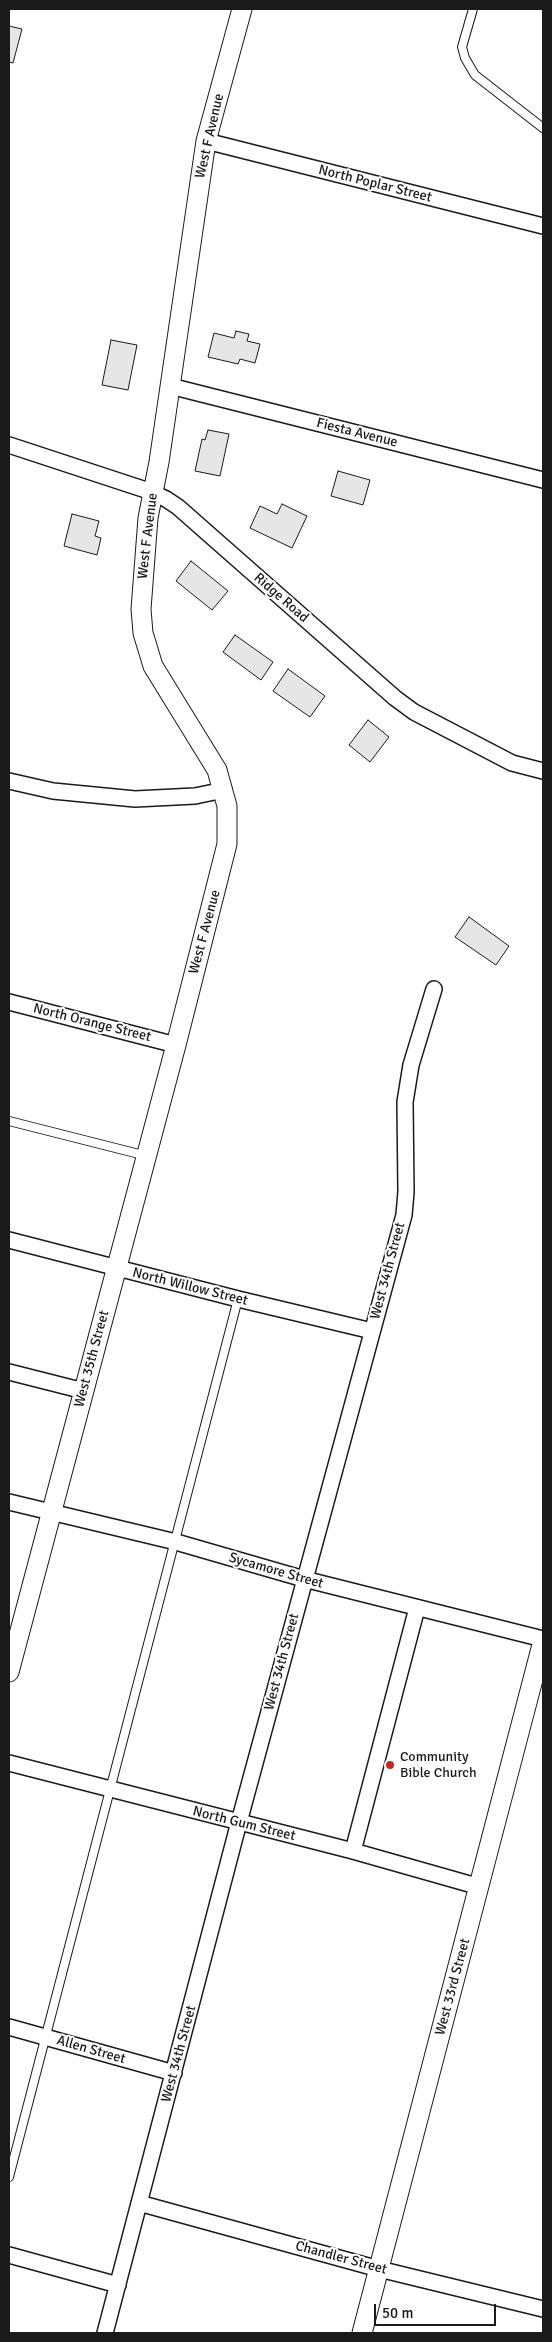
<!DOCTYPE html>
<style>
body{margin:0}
#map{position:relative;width:552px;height:2342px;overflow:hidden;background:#fff;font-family:Signika,sans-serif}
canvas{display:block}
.frame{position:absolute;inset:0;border:10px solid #1a1a1a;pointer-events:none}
.scale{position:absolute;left:374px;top:2304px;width:122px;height:22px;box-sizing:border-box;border:2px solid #1a1a1a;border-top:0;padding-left:6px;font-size:15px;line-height:18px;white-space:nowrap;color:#1a1a1a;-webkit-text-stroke:4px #fff;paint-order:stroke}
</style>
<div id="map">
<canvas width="552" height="2342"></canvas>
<div class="frame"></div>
<div class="scale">50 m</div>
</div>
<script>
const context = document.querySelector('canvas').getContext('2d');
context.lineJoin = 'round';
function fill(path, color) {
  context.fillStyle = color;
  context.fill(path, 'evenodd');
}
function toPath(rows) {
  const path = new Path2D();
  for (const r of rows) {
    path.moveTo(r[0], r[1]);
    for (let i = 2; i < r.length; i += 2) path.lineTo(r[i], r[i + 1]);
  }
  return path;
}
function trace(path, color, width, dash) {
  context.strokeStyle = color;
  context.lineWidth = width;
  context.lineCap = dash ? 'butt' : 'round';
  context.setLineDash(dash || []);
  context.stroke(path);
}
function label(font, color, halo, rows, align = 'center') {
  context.font = font + ' Signika,sans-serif';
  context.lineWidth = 4;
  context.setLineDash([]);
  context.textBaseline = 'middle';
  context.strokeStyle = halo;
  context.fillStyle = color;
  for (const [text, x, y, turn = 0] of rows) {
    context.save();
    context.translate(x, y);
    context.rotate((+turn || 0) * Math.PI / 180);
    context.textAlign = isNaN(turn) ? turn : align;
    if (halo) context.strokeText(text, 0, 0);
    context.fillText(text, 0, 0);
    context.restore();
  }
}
const building = toPath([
 [9,26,22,29,13,63,9,62,9,26],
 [236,331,249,334,247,341,260,344,255,363,240,359,238,364,208,357,214,333,234,338,236,331],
 [111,340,137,345,128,390,102,385,111,340],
 [208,430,229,434,220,476,195,471,202,439,205,440,208,430],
 [338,471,370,480,363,505,331,496,338,471],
 [282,504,307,516,292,548,250,528,260,506,277,514,282,504],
 [72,514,99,521,95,536,101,538,97,555,64,546,72,514],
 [191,561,228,591,212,610,176,581,191,561],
 [235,635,273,662,261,680,223,652,235,635],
 [288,669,325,696,310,717,273,691,288,669],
 [368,720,389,737,370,762,349,745,368,720],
 [469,917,509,946,496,965,455,937,469,917]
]);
const service = toPath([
 [473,9,462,47,465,58,475,75,543,128],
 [9,1121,147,1156],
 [9,2177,238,1299]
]);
const minor = toPath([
 [206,141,543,226],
 [170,386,543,480],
 [9,445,149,491,166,499,178,507,395,698,414,712,512,763,543,771],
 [9,781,53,791,135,799,195,796,224,790],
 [9,1002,176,1045],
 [9,1240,238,1299,372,1331],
 [9,1372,84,1391],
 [9,1502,176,1542,304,1579,543,1639],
 [9,1763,353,1851,480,1887],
 [353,1851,417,1608],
 [9,2027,174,2073],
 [139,2203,379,2269,543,2309],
 [9,2255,118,2285],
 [105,2333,239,1822,404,1215,406,1192,405,1102,411,1065,434,989]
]);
const tertiary = toPath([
 [9,1672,176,1045,227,844,227,806,217,770,153,666,143,633,141,609,148,518,159,462,206,141,242,9],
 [362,2333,543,1641]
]);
const markers = [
 [390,1765,5,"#c62828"]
];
const streetNames = [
 ["West F Avenue",210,136,-77],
 ["North Poplar Street",375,184,14],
 ["Fiesta Avenue",357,433,14],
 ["West F Avenue",148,536,-83],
 ["Ridge Road",281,598,41],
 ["West F Avenue",205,932,-75],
 ["North Orange Street",92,1023,14],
 ["West 34th Street",388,1271,-75],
 ["North Willow Street",190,1287,14],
 ["West 35th Street",92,1359,-75],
 ["Sycamore Street",276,1571,16],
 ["West 34th Street",282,1662,-75],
 ["North Gum Street",244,1824,14],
 ["West 33rd Street",453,1987,-75],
 ["Allen Street",91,2050,16],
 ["West 34th Street",179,2054,-75],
 ["Chandler Street",341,2258,15]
];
const poiNames = [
 ["Community",400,1757],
 ["Bible Church",400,1773]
];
fill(building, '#e6e6e6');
trace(building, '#1a1a1a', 1);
trace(service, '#1a1a1a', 10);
trace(minor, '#1a1a1a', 18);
trace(tertiary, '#1a1a1a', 21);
trace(service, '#fff', 8);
trace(minor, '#fff', 15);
trace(tertiary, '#fff', 19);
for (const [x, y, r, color] of markers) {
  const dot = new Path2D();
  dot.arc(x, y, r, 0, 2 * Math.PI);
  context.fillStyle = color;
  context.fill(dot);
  trace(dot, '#fff', 2);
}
label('14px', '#1a1a1a', '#fff', streetNames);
label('14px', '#1a1a1a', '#fff', poiNames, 'left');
</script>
